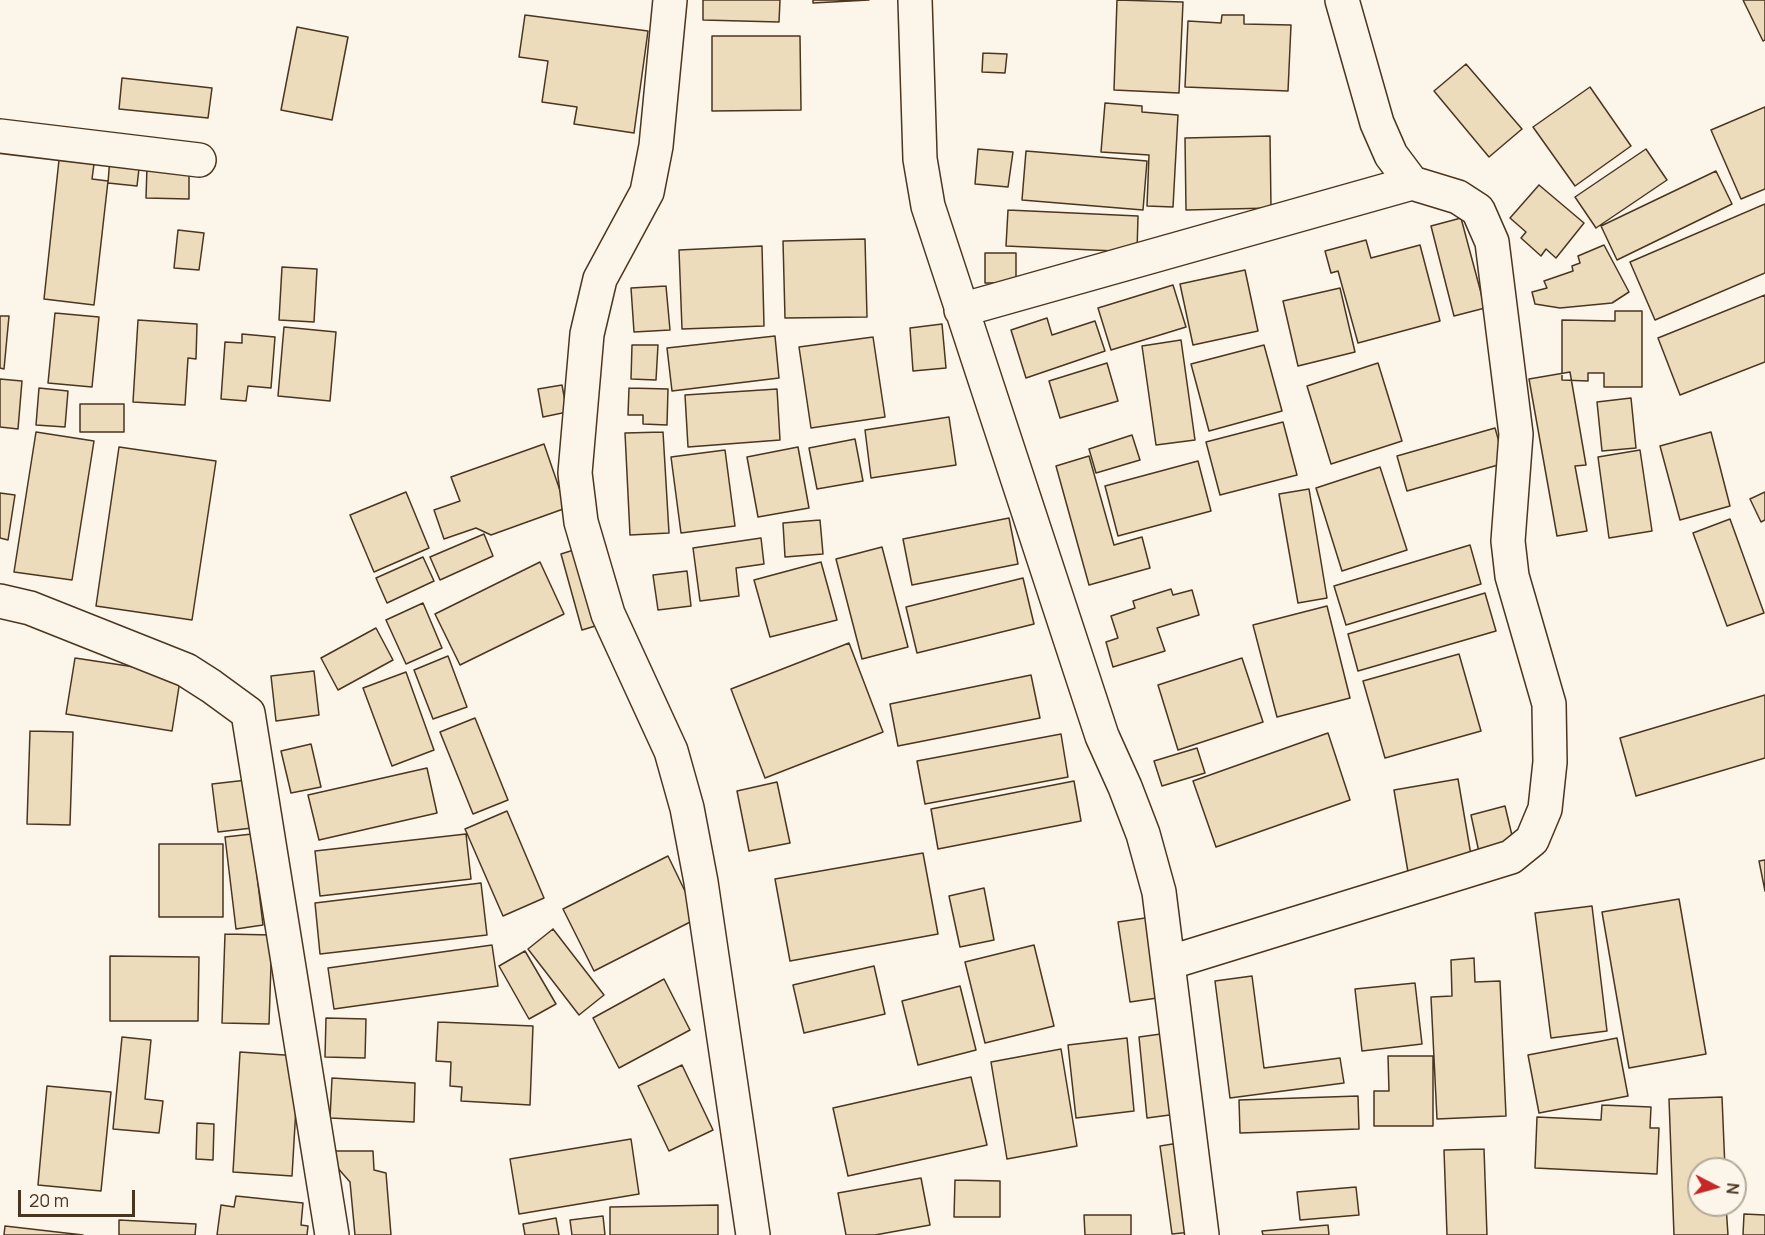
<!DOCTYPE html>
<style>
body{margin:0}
#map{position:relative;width:1765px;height:1235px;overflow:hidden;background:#fbf6e9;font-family:Manrope,sans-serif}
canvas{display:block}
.north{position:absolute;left:1687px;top:1157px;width:60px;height:60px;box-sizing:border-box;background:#fbf6e9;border:2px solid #b4a999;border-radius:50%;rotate:96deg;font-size:16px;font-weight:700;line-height:24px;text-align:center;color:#4a3520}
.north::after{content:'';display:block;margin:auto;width:21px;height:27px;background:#c62828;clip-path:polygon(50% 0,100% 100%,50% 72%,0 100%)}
.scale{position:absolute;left:18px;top:1190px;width:117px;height:27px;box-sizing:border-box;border:3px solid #4a3520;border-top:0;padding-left:8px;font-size:18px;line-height:21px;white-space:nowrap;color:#4a3520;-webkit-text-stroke:4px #fbf6e9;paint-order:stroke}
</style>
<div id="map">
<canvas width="1765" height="1235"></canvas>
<div class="north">N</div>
<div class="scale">20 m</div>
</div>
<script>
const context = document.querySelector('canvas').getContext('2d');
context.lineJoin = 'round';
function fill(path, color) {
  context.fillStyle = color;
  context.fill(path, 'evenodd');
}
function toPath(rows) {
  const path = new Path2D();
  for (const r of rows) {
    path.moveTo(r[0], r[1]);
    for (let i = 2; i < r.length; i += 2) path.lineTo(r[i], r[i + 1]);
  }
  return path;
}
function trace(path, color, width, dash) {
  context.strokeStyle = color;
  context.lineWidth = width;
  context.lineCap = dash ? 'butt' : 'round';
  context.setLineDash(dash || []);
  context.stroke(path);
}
const building = toPath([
 [703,0,780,0,779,22,703,20,703,0],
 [813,0,869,0,813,3,813,0],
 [1117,0,1183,2,1179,93,1114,90,1117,0],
 [1743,0,1765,0,1765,40,1763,41,1743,0],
 [525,15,648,31,634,133,574,124,577,107,542,102,548,61,519,57,525,15],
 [1222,15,1244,15,1244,24,1291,25,1288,91,1185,87,1188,21,1221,23,1222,15],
 [297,27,348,37,332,120,281,110,297,27],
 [712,36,800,36,801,110,712,111,712,36],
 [983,53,1007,54,1005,73,982,72,983,53],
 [1466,64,1522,129,1489,157,1434,91,1466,64],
 [122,78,212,88,208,118,119,109,122,78],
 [1590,87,1631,146,1575,186,1533,127,1590,87],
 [1105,103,1142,106,1142,112,1178,115,1173,207,1147,206,1149,155,1101,152,1105,103],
 [1765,107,1765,189,1741,199,1711,130,1765,107],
 [1270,136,1271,208,1186,210,1185,138,1270,136],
 [978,149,1013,152,1008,187,975,184,978,149],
 [1646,149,1667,180,1596,228,1575,197,1646,149],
 [1026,151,1147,161,1143,210,1022,200,1026,151],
 [110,157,140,160,137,186,108,183,110,157],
 [59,160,94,164,92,179,108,181,94,305,44,299,59,160],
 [147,166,189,167,189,199,146,198,147,166],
 [1716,171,1732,204,1617,260,1601,226,1716,171],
 [1539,185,1584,223,1556,258,1546,249,1541,256,1521,238,1526,232,1510,218,1539,185],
 [1765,204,1765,273,1655,320,1630,262,1765,204],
 [1008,210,1138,216,1137,252,1006,246,1008,210],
 [1461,218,1485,308,1454,316,1431,226,1461,218],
 [178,230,204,233,199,270,174,268,178,230],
 [865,239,867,317,785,318,783,241,865,239],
 [1366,240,1371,258,1420,245,1440,321,1358,343,1338,271,1331,273,1325,251,1366,240],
 [1604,245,1629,292,1612,303,1560,308,1535,304,1532,292,1547,288,1544,281,1573,271,1572,266,1580,263,1578,256,1604,245],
 [762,246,764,326,682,329,679,250,762,246],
 [985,253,1016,253,1016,283,985,283,985,253],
 [282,267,317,269,314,322,279,320,282,267],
 [1245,270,1258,331,1193,345,1180,284,1245,270],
 [1173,285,1186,327,1111,350,1098,308,1173,285],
 [666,286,670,330,634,332,631,288,666,286],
 [1340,288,1355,352,1298,366,1283,301,1340,288],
 [1765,295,1765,362,1680,395,1658,338,1765,295],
 [1615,311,1642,311,1642,387,1604,387,1604,373,1588,373,1588,381,1562,380,1562,320,1615,321,1615,311],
 [55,313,99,317,92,387,48,383,55,313],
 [0,316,9,316,4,369,0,368,0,316],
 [1047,318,1052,335,1095,321,1105,351,1026,378,1011,330,1047,318],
 [138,320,197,324,196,359,188,358,185,405,133,402,138,320],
 [942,324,946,368,913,371,910,328,942,324],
 [284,327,336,332,330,401,278,396,284,327],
 [242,334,275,337,271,388,248,386,246,401,221,399,225,342,242,343,242,334],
 [775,336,779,378,672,391,667,348,775,336],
 [873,337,885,417,811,428,799,347,873,337],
 [1181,340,1195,440,1156,445,1142,346,1181,340],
 [632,345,658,345,656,380,631,379,632,345],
 [1264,345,1282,411,1209,431,1191,364,1264,345],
 [1107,363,1118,401,1060,418,1049,381,1107,363],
 [1378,363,1402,441,1331,464,1307,386,1378,363],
 [1570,372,1586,465,1575,466,1587,531,1557,536,1529,379,1570,372],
 [0,379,22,381,18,429,0,427,0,379],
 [562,385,567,412,543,417,538,389,562,385],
 [39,388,68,391,65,427,36,425,39,388],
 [629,388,668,389,667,425,643,424,643,415,628,415,629,388],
 [777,389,780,440,688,447,685,395,777,389],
 [1631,398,1636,448,1602,451,1597,402,1631,398],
 [80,404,124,404,124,432,80,432,80,404],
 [949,417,956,465,871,478,865,430,949,417],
 [1283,422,1297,475,1220,495,1206,442,1283,422],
 [1495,428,1505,463,1407,491,1397,456,1495,428],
 [36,432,94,441,72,580,14,572,36,432],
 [663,432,669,533,630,535,625,433,663,432],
 [1711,432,1730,506,1680,520,1660,446,1711,432],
 [1132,435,1140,460,1096,473,1089,449,1132,435],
 [855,439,863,481,817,489,809,448,855,439],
 [544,444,566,508,491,535,476,528,444,539,434,510,460,501,451,477,544,444],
 [119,447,216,461,192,620,96,606,119,447],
 [798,447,809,508,758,517,747,457,798,447],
 [725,450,735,526,681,533,671,457,725,450],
 [1640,450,1652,531,1609,538,1598,457,1640,450],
 [1089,456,1114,545,1142,537,1150,568,1089,585,1056,466,1089,456],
 [1198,461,1211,511,1118,536,1105,486,1198,461],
 [1380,467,1407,550,1342,571,1316,488,1380,467],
 [1309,489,1327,598,1298,603,1279,494,1309,489],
 [406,492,429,548,374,572,350,515,406,492],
 [1765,492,1765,520,1761,522,1750,499,1765,492],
 [0,493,15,495,8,540,0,538,0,493],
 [1009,518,1018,564,912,585,903,539,1009,518],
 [1730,519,1764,613,1727,626,1693,533,1730,519],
 [820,520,823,554,785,557,783,523,820,520],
 [484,534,493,556,440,580,430,557,484,534],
 [761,538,764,564,736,568,739,596,700,601,693,548,761,538],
 [1470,545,1481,584,1346,625,1334,586,1470,545],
 [882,547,908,647,862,659,836,559,882,547],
 [580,548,602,624,582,630,561,554,580,548],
 [423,557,434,581,387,603,376,578,423,557],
 [540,562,564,614,460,665,435,614,540,562],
 [821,562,837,620,770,637,754,580,821,562],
 [687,571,691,606,658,610,653,575,687,571],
 [1023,578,1034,624,917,653,906,607,1023,578],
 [1171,589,1173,595,1192,590,1199,615,1157,628,1165,651,1113,667,1106,642,1118,638,1111,616,1135,608,1133,601,1171,589],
 [1485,593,1496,631,1358,671,1348,634,1485,593],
 [423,603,442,648,406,664,386,620,423,603],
 [1327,606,1350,698,1277,717,1253,625,1327,606],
 [376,628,393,660,338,690,321,658,376,628],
 [849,643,883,732,765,778,731,689,849,643],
 [1459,654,1481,731,1385,758,1363,681,1459,654],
 [448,656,467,707,433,719,414,670,448,656],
 [75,658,181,674,172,731,66,714,75,658],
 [1242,658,1263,722,1178,750,1158,685,1242,658],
 [314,671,319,715,276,721,271,676,314,671],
 [406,672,434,750,392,766,363,688,406,672],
 [1031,675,1040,718,898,746,890,704,1031,675],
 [1765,695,1765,758,1636,796,1620,738,1765,695],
 [475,718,508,800,473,814,440,732,475,718],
 [30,731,73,732,70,825,27,824,30,731],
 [1328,733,1350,800,1216,847,1193,781,1328,733],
 [1061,734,1068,777,925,804,917,761,1061,734],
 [311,744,321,787,291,793,281,751,311,744],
 [1197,748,1205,773,1162,786,1154,761,1197,748],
 [427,768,437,813,319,840,308,795,427,768],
 [1458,779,1472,861,1408,872,1394,790,1458,779],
 [247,780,252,828,218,832,212,784,247,780],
 [1074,781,1081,821,938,849,931,809,1074,781],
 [777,782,790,843,749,851,737,791,777,782],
 [1505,806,1515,848,1480,857,1471,815,1505,806],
 [507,811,544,898,503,916,465,829,507,811],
 [252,834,263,925,236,929,225,837,252,834],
 [466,834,471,879,320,896,315,851,466,834],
 [159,844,223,844,223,917,159,917,159,844],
 [923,853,938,934,790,961,775,879,923,853],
 [668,856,698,918,594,971,563,909,668,856],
 [1765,860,1765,891,1759,861,1765,860],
 [481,883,487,935,320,954,315,903,481,883],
 [984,888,994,940,960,947,949,896,984,888],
 [1679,899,1706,1054,1629,1068,1602,912,1679,899],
 [1592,906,1607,1031,1551,1038,1535,913,1592,906],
 [1152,917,1164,997,1130,1002,1118,922,1152,917],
 [553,929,604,995,579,1015,528,949,553,929],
 [225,934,272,935,269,1024,222,1023,225,934],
 [492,945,498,986,334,1009,328,968,492,945],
 [1034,945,1054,1026,985,1043,965,962,1034,945],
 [525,951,556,1004,529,1019,499,966,525,951],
 [110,956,199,957,198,1021,110,1021,110,956],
 [1474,958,1475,982,1500,981,1506,1116,1437,1119,1431,997,1452,996,1451,960,1474,958],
 [874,966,885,1014,804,1033,793,985,874,966],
 [1252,976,1264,1068,1340,1058,1344,1083,1230,1098,1215,981,1252,976],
 [664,979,690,1030,619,1068,593,1018,664,979],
 [1415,983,1422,1044,1362,1051,1355,989,1415,983],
 [960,986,976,1050,918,1065,902,1001,960,986],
 [326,1018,366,1019,365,1058,325,1057,326,1018],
 [438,1022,533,1026,530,1105,461,1101,462,1087,450,1086,451,1062,436,1061,438,1022],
 [1168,1033,1177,1114,1147,1118,1139,1037,1168,1033],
 [122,1037,151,1040,145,1099,163,1101,159,1133,113,1129,122,1037],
 [1127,1038,1134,1111,1076,1118,1068,1045,1127,1038],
 [1617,1038,1628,1096,1539,1113,1528,1055,1617,1038],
 [1061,1049,1077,1146,1007,1159,991,1062,1061,1049],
 [240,1052,299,1056,292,1176,233,1172,240,1052],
 [1388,1056,1433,1056,1433,1126,1374,1126,1374,1091,1389,1091,1388,1056],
 [682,1065,713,1130,669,1151,638,1086,682,1065],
 [971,1077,987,1145,848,1176,833,1108,971,1077],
 [332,1078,415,1083,414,1122,330,1118,332,1078],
 [47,1086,111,1092,101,1191,38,1185,47,1086],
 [1358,1096,1359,1129,1240,1133,1239,1100,1358,1096],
 [1722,1097,1725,1169,1699,1169,1699,1205,1726,1205,1728,1235,1674,1235,1669,1099,1722,1097],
 [1602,1105,1651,1107,1650,1128,1659,1128,1657,1174,1535,1168,1537,1117,1601,1120,1602,1105],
 [197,1123,214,1124,213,1160,196,1159,197,1123],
 [631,1139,639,1194,519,1214,510,1159,631,1139],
 [1179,1143,1192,1232,1172,1234,1160,1146,1179,1143],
 [1484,1149,1487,1235,1447,1235,1444,1150,1484,1149],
 [334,1151,373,1151,374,1170,386,1173,391,1235,355,1235,350,1182,336,1166,334,1151],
 [921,1178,930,1225,875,1235,846,1235,838,1193,921,1178],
 [955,1180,1000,1181,1000,1217,954,1217,955,1180],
 [1356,1187,1359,1215,1300,1220,1297,1192,1356,1187],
 [236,1196,303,1203,301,1225,308,1226,307,1235,217,1235,221,1205,234,1207,236,1196],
 [718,1205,718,1235,610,1235,610,1207,718,1205],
 [1744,1214,1765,1215,1765,1235,1743,1235,1744,1214],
 [1084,1215,1131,1215,1131,1235,1085,1235,1084,1215],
 [603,1216,605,1235,572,1235,570,1220,603,1216],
 [556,1218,559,1235,525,1235,523,1224,556,1218],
 [119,1220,196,1224,195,1235,119,1235,119,1220],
 [1328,1225,1329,1235,1263,1235,1262,1231,1328,1225],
 [5,1226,83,1235,4,1235,5,1226]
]);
const minor = toPath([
 [670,0,656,146,647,192,600,279,587,334,575,473,581,522,608,614,671,751,687,808,701,882,753,1235],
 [915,0,920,159,928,206,1102,736,1125,787,1143,834,1159,892,1202,1235],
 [0,136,199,160],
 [961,310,1412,183],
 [0,601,30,608,186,670,211,686,248,713,332,1235],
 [1168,963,1511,857,1532,840,1545,809,1550,762,1549,704,1512,576,1508,541,1516,434,1492,242,1478,210,1458,197,1412,183,1391,155,1377,123,1342,0]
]);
fill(building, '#ecdcbc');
trace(building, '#4a3520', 1.5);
trace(minor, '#4a3520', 36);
trace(minor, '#fbf6e9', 33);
</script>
